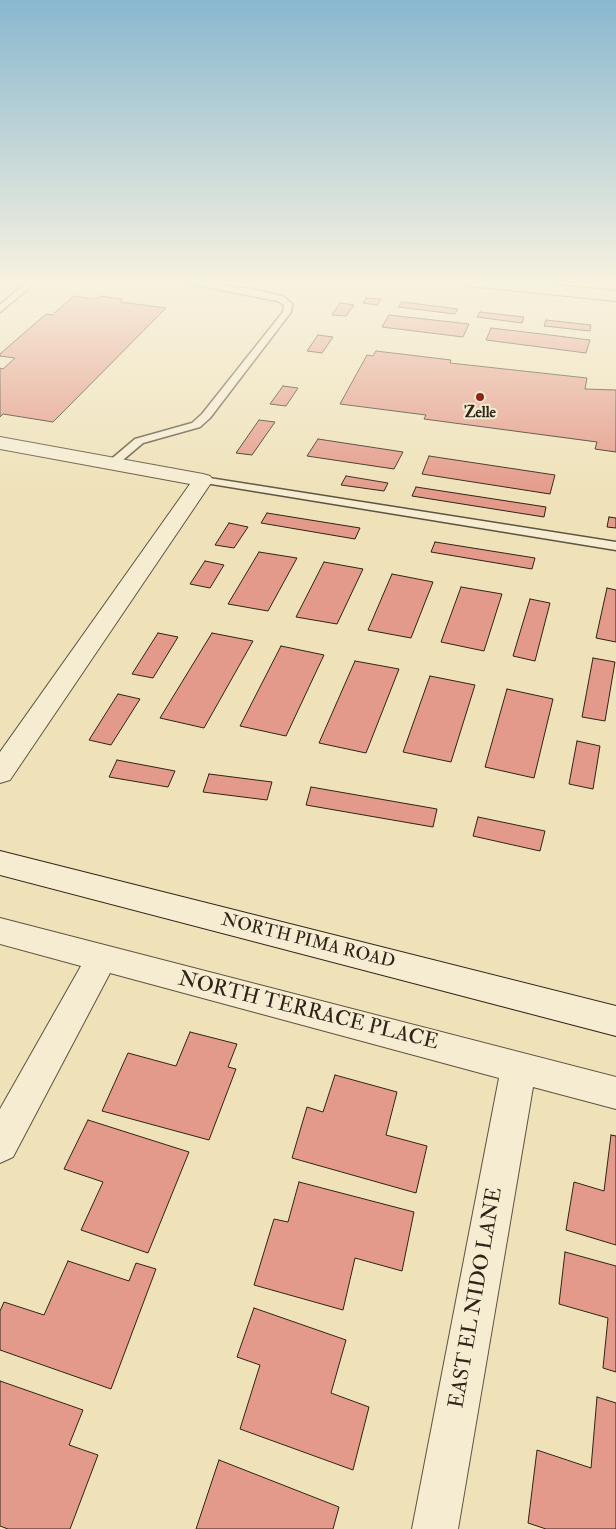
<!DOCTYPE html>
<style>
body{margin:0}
canvas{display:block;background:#efe2b9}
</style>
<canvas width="616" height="1529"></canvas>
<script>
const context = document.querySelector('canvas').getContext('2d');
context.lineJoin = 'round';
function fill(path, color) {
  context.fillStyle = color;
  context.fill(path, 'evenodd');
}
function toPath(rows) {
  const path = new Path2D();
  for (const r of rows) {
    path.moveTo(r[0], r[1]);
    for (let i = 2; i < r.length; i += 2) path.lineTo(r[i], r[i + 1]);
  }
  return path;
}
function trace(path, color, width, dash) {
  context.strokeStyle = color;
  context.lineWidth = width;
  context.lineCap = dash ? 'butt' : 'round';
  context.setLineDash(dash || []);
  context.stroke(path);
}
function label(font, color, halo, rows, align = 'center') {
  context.font = font + ' "IM FELL Double Pica",serif';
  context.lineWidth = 4;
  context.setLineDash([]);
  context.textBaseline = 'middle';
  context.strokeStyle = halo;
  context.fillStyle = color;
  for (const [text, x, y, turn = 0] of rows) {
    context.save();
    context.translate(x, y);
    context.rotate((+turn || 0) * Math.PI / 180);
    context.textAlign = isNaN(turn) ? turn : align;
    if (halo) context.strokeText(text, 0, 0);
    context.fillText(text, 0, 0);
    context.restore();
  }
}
const building = toPath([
 [74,296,96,299,99,296,123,299,120,302,166,308,53,422,3,414,0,417,0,368,3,369,15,358,0,356,0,354,46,314,52,315,74,296],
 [366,298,381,299,377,305,363,303,366,298],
 [402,302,458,309,455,314,398,307,402,302],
 [340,303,354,305,346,316,332,315,340,303],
 [480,312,524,317,522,323,477,317,480,312],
 [389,315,469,324,463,337,382,327,389,315],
 [546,320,591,325,590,331,544,326,546,320],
 [491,328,550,335,590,340,586,353,486,340,491,328],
 [318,335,333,337,322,353,307,351,318,335],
 [376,351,451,360,450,363,587,378,585,389,616,390,616,452,595,449,597,442,424,419,426,415,340,404,367,355,373,356,376,351],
 [283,386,298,388,286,406,270,404,283,386],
 [259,420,275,422,252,455,236,453,259,420],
 [318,439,403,452,394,469,307,456,318,439],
 [429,456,555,475,550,494,422,474,429,456],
 [346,476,388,483,384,491,341,485,346,476],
 [416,487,546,507,544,517,412,496,416,487],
 [267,513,360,528,355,539,261,523,267,513],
 [609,517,616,518,616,528,607,527,609,517],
 [229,523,248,527,234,548,215,545,229,523],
 [435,542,535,558,532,569,431,552,435,542],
 [259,552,297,558,268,611,228,604,259,552],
 [205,561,224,565,210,588,190,584,205,561],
 [324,562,363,569,337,624,296,617,324,562],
 [392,574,433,582,411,638,368,630,392,574],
 [461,587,502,594,484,651,441,642,461,587],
 [607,588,616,590,616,642,596,638,607,588],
 [530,599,550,603,535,661,513,656,530,599],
 [158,633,178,637,153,678,132,674,158,633],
 [212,633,253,641,204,728,160,718,212,633],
 [281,646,324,655,286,736,240,726,281,646],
 [593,658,615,662,605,721,582,717,593,658],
 [355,661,399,669,366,753,319,743,355,661],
 [430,676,475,685,451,762,403,752,430,676],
 [507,689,553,699,534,778,485,767,507,689],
 [118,694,140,699,111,745,89,740,118,694],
 [577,741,600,746,593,789,569,784,577,741],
 [117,760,175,771,168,787,109,777,117,760],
 [209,774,272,782,267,800,203,792,209,774],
 [311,787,437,809,433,827,306,805,311,787],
 [478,817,545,831,540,851,473,836,478,817],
 [190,1032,237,1044,228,1067,236,1069,209,1140,102,1111,128,1053,176,1066,190,1032],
 [335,1075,397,1092,386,1135,427,1146,416,1193,292,1158,307,1107,323,1112,335,1075],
 [88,1120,189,1152,148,1253,81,1230,103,1182,64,1169,88,1120],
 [611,1135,616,1136,616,1245,566,1230,574,1182,604,1191,611,1135],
 [299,1182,414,1212,402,1271,355,1258,343,1310,254,1285,274,1219,288,1222,299,1182],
 [565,1252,616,1266,616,1372,603,1368,608,1318,559,1304,565,1252],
 [68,1261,129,1281,136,1263,156,1269,111,1389,0,1350,0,1311,4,1302,44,1315,68,1261],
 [254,1308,346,1340,331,1393,369,1407,353,1470,240,1429,260,1365,237,1357,254,1308],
 [0,1381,83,1410,69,1445,98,1455,70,1529,8,1529,0,1526,0,1381],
 [597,1397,616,1403,616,1529,546,1529,528,1523,537,1450,591,1468,597,1397],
 [219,1460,339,1507,333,1529,196,1529,219,1460]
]);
const lane = toPath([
 [28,281,37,281,0,312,0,305,28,281],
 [175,281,197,281,261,291,284,297,292,304,291,312,210,418,200,427,143,443,117,465,109,465,108,463,109,461,135,439,192,423,202,414,283,312,284,305,278,301,175,281],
 [203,477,616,542,616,550,199,482,197,480,203,477]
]);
const street = toPath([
 [0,437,203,474,210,476,213,480,10,780,0,783,0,752,190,484,0,449,0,437],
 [0,918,616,1077,616,1109,533,1087,458,1529,412,1529,499,1078,110,973,13,1157,0,1163,0,1109,81,966,0,944,0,918]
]);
const secondary = toPath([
 [0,851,616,1006,616,1036,0,875,0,851]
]);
const highway = toPath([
 [461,281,517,281,616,291,616,301,468,286,463,284,461,281]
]);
const markers = [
 [480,397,5,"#8f2418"]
];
const farPoinames = [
 ["Zelle",480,414]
];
const streetNames = [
 ["NORTH PIMA ROAD",308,942,14]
];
const nearStreetnames = [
 ["NORTH TERRACE PLACE",308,1012,14],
 ["EAST EL NIDO LANE",477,1298,-80]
];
fill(building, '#e49a8a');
trace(building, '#2e2417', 1);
trace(lane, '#5e5440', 3);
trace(street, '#5e5440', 2);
trace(secondary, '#2e2417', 2);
trace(highway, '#2e2417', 2);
fill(lane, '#f5ecd2');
fill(street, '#f5ecd2');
fill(secondary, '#f5ecd2');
fill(highway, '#efe2b9');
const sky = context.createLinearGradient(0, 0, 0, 495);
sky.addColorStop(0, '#89b8cf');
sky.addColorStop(0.57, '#f8f2e0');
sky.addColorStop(1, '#f8f2e000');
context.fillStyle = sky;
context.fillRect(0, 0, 616, 495);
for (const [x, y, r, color] of markers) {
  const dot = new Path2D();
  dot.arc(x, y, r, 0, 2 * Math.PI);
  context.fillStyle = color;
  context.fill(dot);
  trace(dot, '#f5ecd2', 2);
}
label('bold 15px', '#2e2417', '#f5ecd2', farPoinames);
label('18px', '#2e2417', '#f5ecd2', streetNames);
label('21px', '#2e2417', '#f5ecd2', nearStreetnames);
</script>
